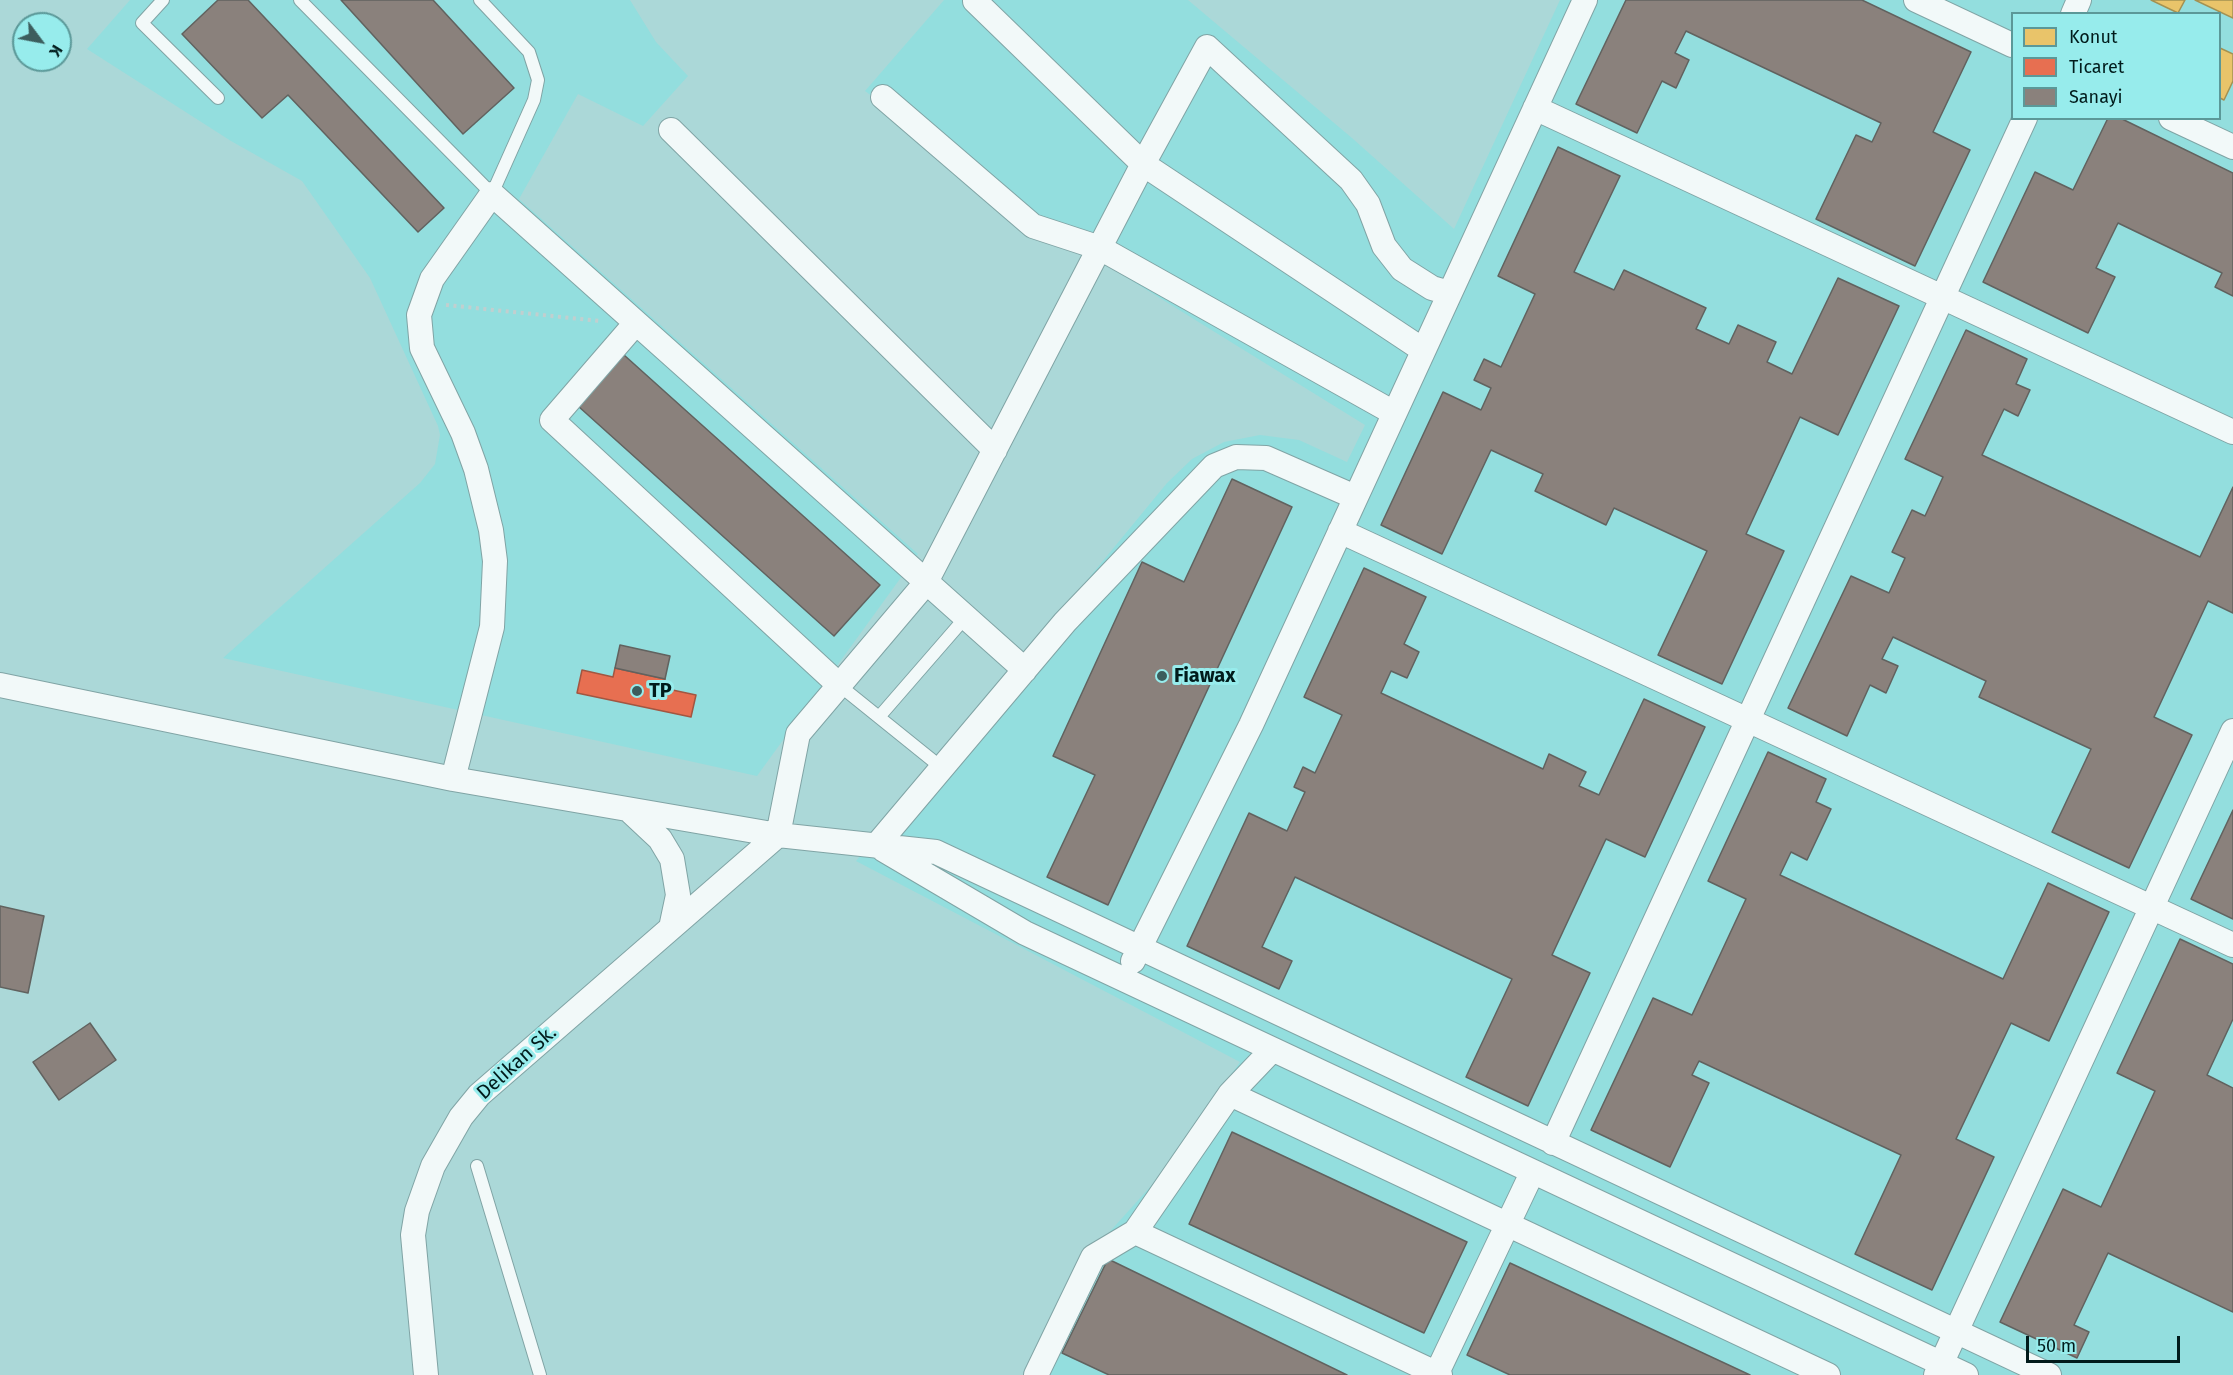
<!DOCTYPE html>
<style>
body{margin:0}
#map{position:relative;width:2233px;height:1375px;overflow:hidden;background:#abd8d8;font-family:"Fira Sans",sans-serif}
canvas{display:block}
.legend{position:absolute;left:2011px;top:12px;width:210px;height:108px;box-sizing:border-box;background:#97ecec;border:2px solid #5b9898;margin:0;padding:8px 10px;list-style:none;font-size:18px;color:#011b1b}
.legend li{display:flex;align-items:center;gap:12px;height:30px}
.legend b{width:30px;border:2px solid #5b9898}
.north{position:absolute;left:12px;top:12px;width:60px;height:60px;box-sizing:border-box;background:#97ecec;border:2px solid #5b9898;border-radius:50%;rotate:122deg;font-size:16px;font-weight:700;line-height:24px;text-align:center;color:#011b1b}
.north::after{content:'';display:block;margin:auto;width:21px;height:27px;background:#3c5d5d;clip-path:polygon(50% 0,100% 100%,50% 72%,0 100%)}
.scale{position:absolute;left:2026px;top:1336px;width:154px;height:27px;box-sizing:border-box;border:3px solid #011b1b;border-top:0;padding-left:8px;font-size:18px;line-height:21px;white-space:nowrap;color:#011b1b;-webkit-text-stroke:4px #97ecec;paint-order:stroke}
</style>
<div id="map">
<canvas width="2233" height="1375"></canvas>
<ul class="legend">
<li><b style="height:16px;background:#e9c46a"></b>Konut</li>
<li><b style="height:16px;background:#e76f51"></b>Ticaret</li>
<li><b style="height:16px;background:#8a817c"></b>Sanayi</li>
</ul>
<div class="north">K</div>
<div class="scale">50 m</div>
</div>
<script>
const context = document.querySelector('canvas').getContext('2d');
context.lineJoin = 'round';
function fill(path, color) {
  context.fillStyle = color;
  context.fill(path, 'evenodd');
}
function toPath(rows) {
  const path = new Path2D();
  for (const r of rows) {
    path.moveTo(r[0], r[1]);
    for (let i = 2; i < r.length; i += 2) path.lineTo(r[i], r[i + 1]);
  }
  return path;
}
function trace(path, color, width, dash) {
  context.strokeStyle = color;
  context.lineWidth = width;
  context.lineCap = dash ? 'butt' : 'round';
  context.setLineDash(dash || []);
  context.stroke(path);
}
function label(font, color, halo, rows, align = 'center') {
  context.font = font + ' "Fira Sans",sans-serif';
  context.lineWidth = 6;
  context.setLineDash([]);
  context.textBaseline = 'middle';
  context.strokeStyle = halo;
  context.fillStyle = color;
  for (const [text, x, y, turn = 0] of rows) {
    context.save();
    context.translate(x, y);
    context.rotate((+turn || 0) * Math.PI / 180);
    context.textAlign = isNaN(turn) ? turn : align;
    if (halo) context.strokeText(text, 0, 0);
    context.fillText(text, 0, 0);
    context.restore();
  }
}
const built = toPath([
 [130,0,630,0,656,42,688,76,643,126,578,94,519,199,918,554,757,776,223,658,420,483,435,464,440,435,438,426,370,278,302,181,231,141,87,49],
 [944,0,1188,0,1352,138,1454,229,1560,0,2233,0,2233,1375,1024,1375,1056,1313,1105,1237,1159,1177,1240,1062,856,861,1167,483,1192,459,1224,442,1260,435,1299,440,1347,462,1365,425,1079,248,865,91],
 [2012,14,2220,14,2220,118,2012,118]
]);
const homes = toPath([
 [2151,0,2185,0,2178,13,2151,0],
 [2195,0,2233,0,2233,18,2195,0],
 [2220,48,2233,54,2233,81,2224,100,2220,98,2220,48]
]);
const shops = toPath([
 [615,668,665,679,663,688,696,695,691,717,577,693,582,670,613,677,615,668]
]);
const industry = toPath([
 [218,0,248,0,444,208,418,232,288,95,262,118,182,34,218,0],
 [341,0,433,0,514,88,463,134,341,0],
 [1626,0,1862,0,1971,52,1933,132,1970,150,1915,266,1816,219,1856,135,1872,142,1881,123,1686,31,1675,53,1689,60,1676,88,1662,81,1637,133,1576,104,1626,0],
 [2108,118,2120,118,2233,173,2233,296,2215,287,2222,273,2118,223,2096,268,2115,277,2088,333,1983,282,2035,172,2073,190,2108,118],
 [1558,147,1620,176,1574,272,1614,290,1624,270,1706,308,1696,329,1729,344,1738,325,1776,342,1767,362,1792,374,1838,278,1899,306,1838,435,1800,417,1746,534,1784,551,1722,684,1658,655,1707,551,1614,508,1606,525,1535,491,1543,474,1491,450,1442,554,1381,525,1443,392,1481,410,1491,388,1474,380,1484,359,1501,367,1535,294,1498,276,1558,147],
 [1966,330,2027,359,2016,384,2030,390,2018,416,2004,409,1982,455,2200,557,2233,487,2233,613,2208,601,2154,717,2192,735,2129,868,2052,832,2091,749,1979,697,1986,681,1893,637,1882,659,1898,666,1886,693,1870,685,1847,736,1788,708,1851,576,1889,593,1905,558,1892,552,1912,510,1925,516,1943,477,1905,459,1966,330],
 [624,355,880,585,834,636,578,406,624,355],
 [1232,479,1292,507,1108,905,1047,877,1095,775,1053,756,1142,562,1184,582,1232,479],
 [1364,568,1426,597,1404,644,1419,652,1407,678,1391,671,1381,693,1543,769,1549,754,1586,772,1579,786,1599,795,1644,699,1705,727,1645,857,1606,839,1552,955,1590,973,1528,1106,1466,1077,1512,979,1295,877,1262,947,1292,961,1279,989,1187,946,1249,813,1287,831,1305,792,1294,787,1303,767,1315,773,1342,715,1304,697,1364,568],
 [620,645,670,656,665,679,615,668,620,645],
 [1768,752,1826,779,1816,802,1831,809,1807,860,1791,852,1780,875,2003,979,2048,883,2109,912,2049,1041,2011,1023,1956,1139,1994,1157,1932,1290,1855,1254,1901,1155,1699,1061,1692,1075,1709,1083,1670,1167,1591,1130,1653,998,1692,1015,1746,899,1708,881,1768,752],
 [2233,810,2233,919,2191,899,2233,810],
 [0,906,44,916,28,993,0,987,0,906],
 [2180,939,2233,964,2233,1019,2207,1075,2233,1088,2233,1312,2108,1253,2074,1325,2089,1332,2077,1358,2000,1322,2063,1189,2101,1207,2155,1091,2117,1073,2180,939],
 [90,1023,116,1060,59,1100,33,1062,90,1023],
 [1232,1132,1467,1242,1424,1333,1189,1224,1232,1132],
 [1108,1259,1347,1375,1109,1375,1062,1353,1108,1259],
 [1510,1263,1750,1375,1510,1375,1467,1355,1510,1263]
]);
const path = toPath([
 [446,305,600,321]
]);
const lane = toPath([
 [163,0,142,23,218,98],
 [300,0,492,194,534,100,538,80,529,52,480,0],
 [839,685,942,768],
 [879,717,965,618],
 [477,1166,540,1375]
]);
const street = toPath([
 [1916,0,2012,45],
 [975,1,1143,164,1423,350],
 [2073,14,2079,0],
 [883,97,1033,226,1100,248,1394,413],
 [1535,108,2233,432],
 [2171,118,2233,147],
 [671,130,995,450],
 [635,324,552,420,839,685],
 [1340,531,2233,945],
 [0,685,453,779,778,835,936,852,2049,1375],
 [453,779,492,627,495,561,491,530,476,469,463,433,422,348,419,315,432,279,492,194,1025,670],
 [629,810,660,839,672,859,678,895,671,928],
 [778,835,798,734,925,584,1143,164,1207,47,1351,180,1368,204,1384,246,1402,269,1432,288,1449,293],
 [876,846,1065,622,1214,466,1236,457,1266,458,1355,497],
 [884,850,1025,933,1966,1375],
 [1133,961,1251,725,1585,0],
 [1272,1050,1230,1094,1828,1375],
 [1553,1143,2025,118],
 [1135,1232,1440,1375],
 [426,1375,413,1235,417,1211,433,1166,461,1117,479,1095,778,835],
 [1036,1375,1093,1257,1135,1232,1230,1094],
 [1436,1375,1532,1173],
 [1936,1375,2233,731]
]);
const markers = [
 [1162,676,6,"#3c5d5d"],
 [637,691,6,"#3c5d5d"]
];
const poiNames = [
 ["Fiawax",1174,676],
 ["TP",649,691]
];
const streetNames = [
 ["Delikan Sk.",517,1063,-42]
];
fill(built, '#93dede');
fill(homes, '#e9c46a');
trace(homes, '#a39152', 1.5);
fill(shops, '#e76f51');
trace(shops, '#a25641', 1.5);
fill(industry, '#8a817c');
trace(industry, '#61625f', 1.5);
trace(lane, '#80a4a5', 14);
trace(street, '#80a4a5', 26);
trace(path, '#c1cfcf', 4, [3, 4.5]);
trace(lane, '#f2f9f9', 12);
trace(street, '#f2f9f9', 24);
for (const [x, y, r, color] of markers) {
  const dot = new Path2D();
  dot.arc(x, y, r, 0, 2 * Math.PI);
  context.fillStyle = color;
  context.fill(dot);
  trace(dot, '#97ecec', 2);
}
label('bold 20px', '#011b1b', '#97ecec', poiNames, 'left');
label('20px', '#011b1b', '#97ecec', streetNames);
</script>
